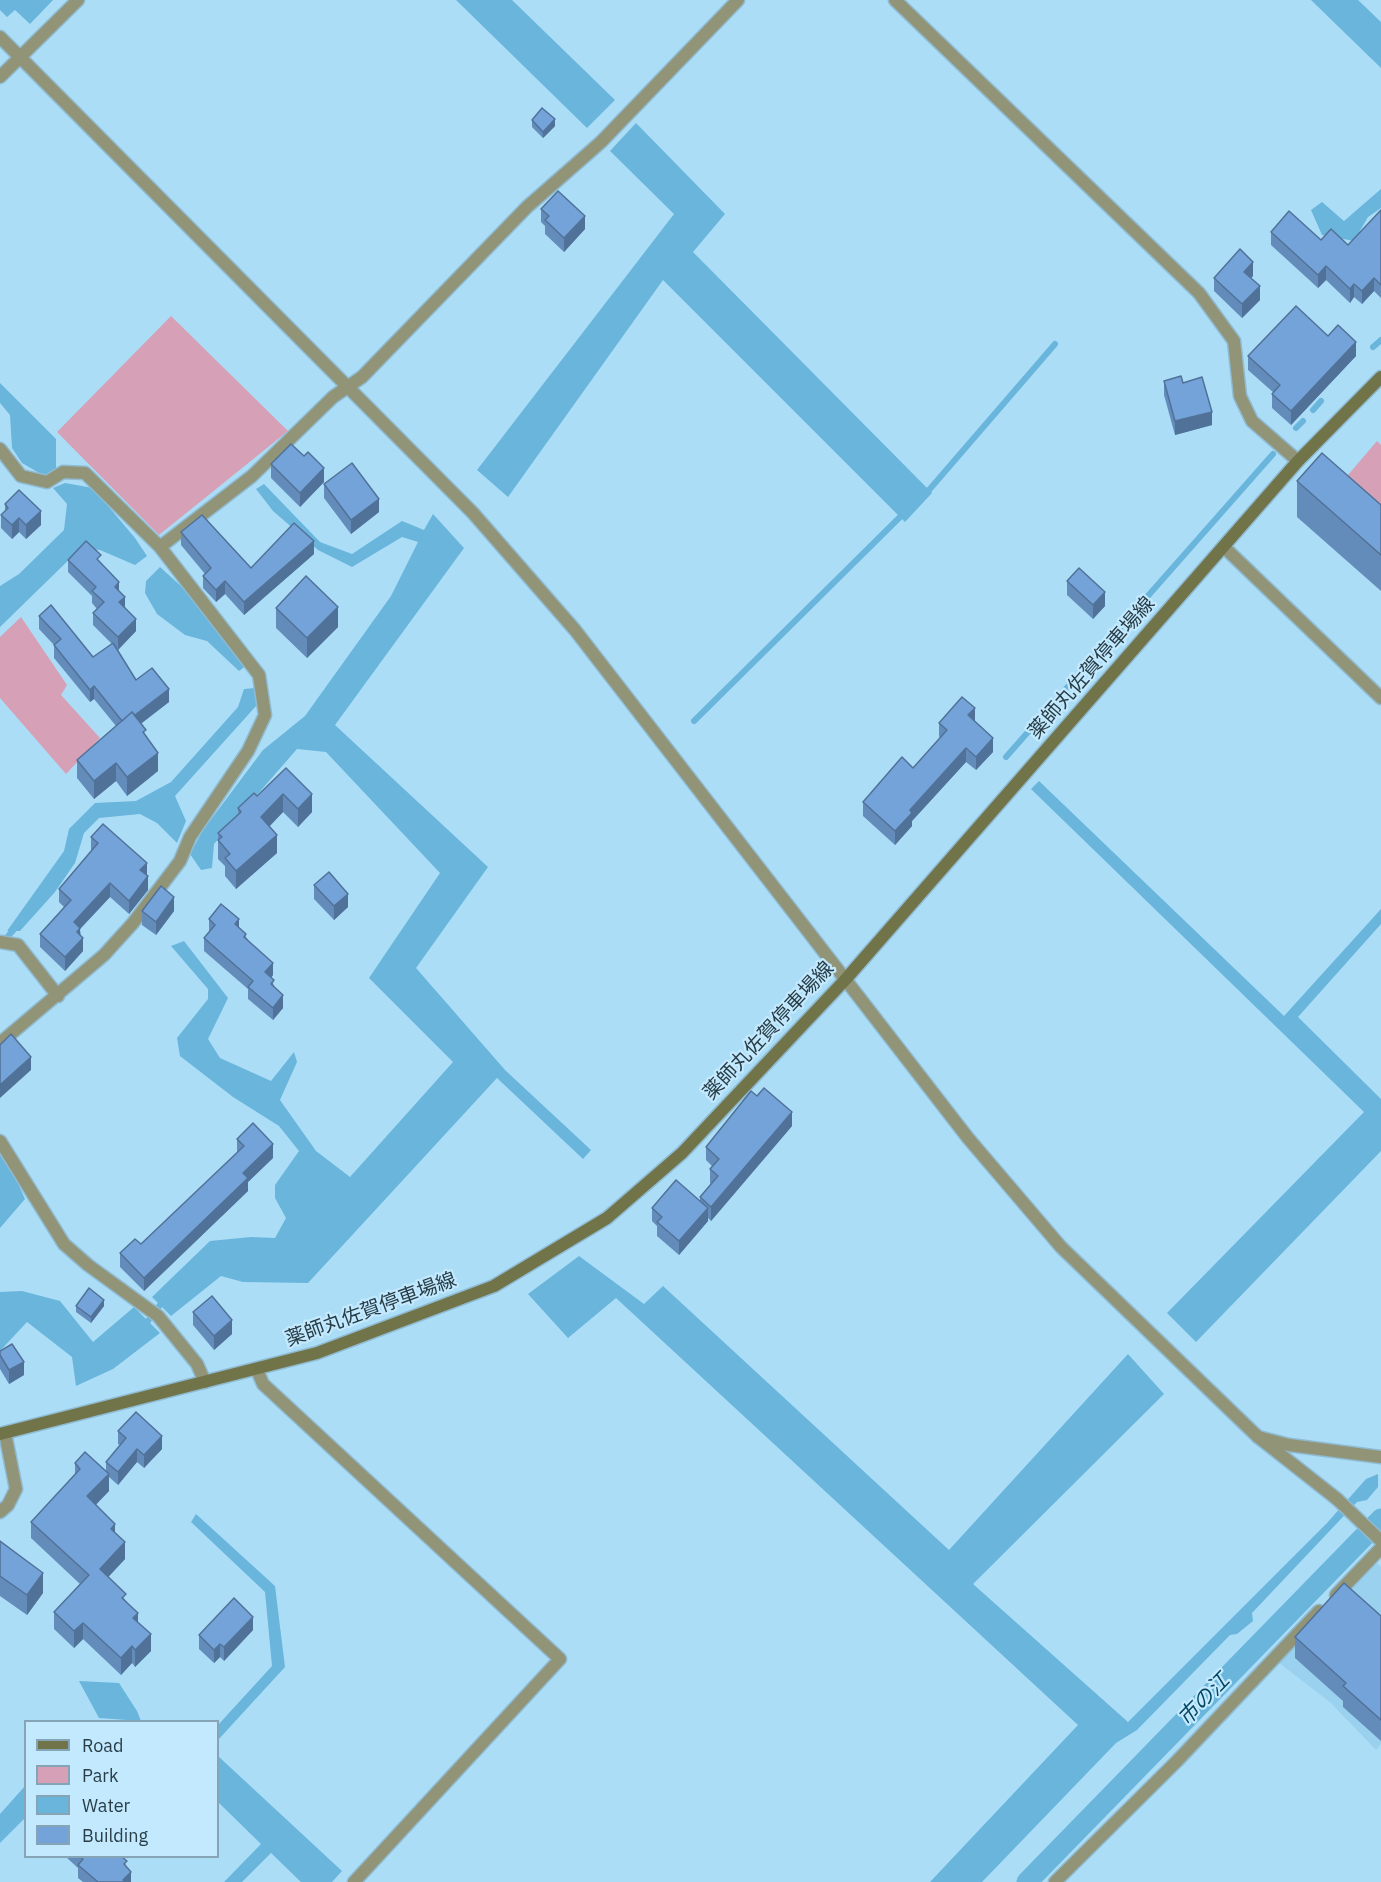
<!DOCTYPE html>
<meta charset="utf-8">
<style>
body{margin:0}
#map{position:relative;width:1381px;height:1882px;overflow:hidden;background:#acddf7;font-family:"IBM Plex Sans",sans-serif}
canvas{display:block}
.legend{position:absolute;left:24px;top:1720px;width:195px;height:138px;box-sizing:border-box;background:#c2e9fe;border:2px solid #85a4b5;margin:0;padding:8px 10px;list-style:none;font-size:18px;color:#293d47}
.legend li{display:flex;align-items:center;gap:12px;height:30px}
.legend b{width:30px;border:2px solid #85a4b5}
</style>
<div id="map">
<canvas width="1381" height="1882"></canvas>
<ul class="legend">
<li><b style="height:8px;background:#707448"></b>Road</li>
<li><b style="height:16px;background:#d6a0b6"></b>Park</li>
<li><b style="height:16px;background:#69b5dc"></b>Water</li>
<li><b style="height:16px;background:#74a3d9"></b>Building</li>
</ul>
</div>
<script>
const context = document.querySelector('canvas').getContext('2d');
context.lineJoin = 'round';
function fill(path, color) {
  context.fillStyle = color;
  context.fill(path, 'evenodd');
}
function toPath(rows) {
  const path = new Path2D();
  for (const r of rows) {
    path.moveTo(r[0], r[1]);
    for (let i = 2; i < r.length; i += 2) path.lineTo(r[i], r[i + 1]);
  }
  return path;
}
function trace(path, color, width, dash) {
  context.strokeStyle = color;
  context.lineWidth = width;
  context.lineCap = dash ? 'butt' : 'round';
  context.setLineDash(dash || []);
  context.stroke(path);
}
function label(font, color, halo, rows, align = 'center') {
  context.font = font + ' "IBM Plex Sans","Noto Sans JP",sans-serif';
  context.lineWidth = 4.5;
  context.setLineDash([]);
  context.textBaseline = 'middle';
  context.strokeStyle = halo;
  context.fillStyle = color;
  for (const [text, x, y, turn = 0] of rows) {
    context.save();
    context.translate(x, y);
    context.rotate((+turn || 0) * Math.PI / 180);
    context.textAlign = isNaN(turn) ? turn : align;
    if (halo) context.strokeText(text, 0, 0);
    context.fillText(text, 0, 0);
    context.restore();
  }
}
const built = toPath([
 [1377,1563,1381,1567,1381,1744,1376,1750,1331,1703,1278,1662]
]);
const green = toPath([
 [171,316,288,431,159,535,57,432],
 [1377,441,1381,445,1381,516,1342,482],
 [21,617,67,685,61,695,100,738,66,774,0,698,0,637]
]);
const water = toPath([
 [0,0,53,0,30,24,15,10,7,17,0,10],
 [456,0,512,0,615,100,587,128],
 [1311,0,1358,0,1381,22,1381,68],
 [636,123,725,214,693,252,932,493,905,522,663,280,508,497,477,470,674,214,610,151],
 [1381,189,1381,208,1368,217,1354,241,1322,235,1311,210,1322,202,1344,221],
 [0,383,56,439,56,472,46,477,22,463,12,448,10,415,0,403],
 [65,483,93,488,135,538,147,556,135,565,100,550,81,548,0,627,0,586,19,574,64,530,67,504,53,488],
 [264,484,320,542,352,554,402,521,424,530,433,514,464,548,335,725,488,867,416,968,505,1070,591,1150,583,1159,497,1078,308,1283,243,1282,221,1276,171,1316,152,1297,210,1241,251,1237,275,1238,286,1218,275,1198,275,1185,299,1151,279,1126,233,1097,180,1056,177,1038,208,999,208,989,171,946,184,941,228,998,208,1039,220,1058,271,1081,294,1052,297,1062,280,1100,316,1151,350,1177,453,1062,369,978,440,873,326,752,297,749,214,844,212,868,201,870,190,854,203,830,263,750,305,716,391,596,418,542,402,537,352,567,318,550,273,511,256,489],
 [160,567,203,606,247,664,243,668,239,671,207,641,185,635,157,614,145,593,146,581],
 [255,688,256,706,175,796,186,821,177,843,157,823,140,814,99,818,84,833,75,863,55,892,20,931,7,931,64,851,69,829,95,803,136,801,171,782,238,707,244,689],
 [1039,781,1284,1016,1381,909,1381,924,1298,1017,1381,1099,1381,1151,1196,1342,1167,1313,1364,1112,1031,789],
 [0,1155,12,1170,25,1199,0,1228],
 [579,1256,644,1304,663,1286,949,1550,1128,1354,1164,1394,973,1584,1128,1722,1327,1523,1366,1479,1378,1474,1378,1487,1367,1500,1357,1502,1252,1613,1253,1621,1237,1634,1230,1635,1137,1730,1116,1743,982,1882,930,1882,1078,1725,616,1298,568,1338,528,1294],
 [22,1291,60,1301,93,1342,134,1307,160,1333,113,1369,76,1386,72,1357,27,1322,0,1351,0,1292],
 [196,1514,275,1586,285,1667,218,1740,218,1725,272,1666,265,1592,191,1522],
 [79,1681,119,1683,137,1711,141,1721,99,1718],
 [218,1756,342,1871,332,1882,301,1882,271,1853,242,1882,224,1882,261,1844,218,1802],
 [25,1786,25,1818,0,1843,0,1814]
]);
const stream = toPath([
 [1373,347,1381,340],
 [1313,410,1321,401],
 [1296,428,1303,421],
 [929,490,1055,344],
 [694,721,900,517],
 [1006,757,1273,454],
 [2,943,17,926],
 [148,1321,160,1305]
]);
const canal = toPath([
 [1027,1882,1381,1519]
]);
const minor = toPath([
 [895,0,1199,293,1234,341,1240,396,1252,421,1298,461],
 [0,77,78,0],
 [0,449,21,476,47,482,63,472,85,473,160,547,259,675,265,715,248,751,190,837,180,861,133,923,104,955,0,1043],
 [160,547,252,476,333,397,362,377,527,207,601,142,738,0],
 [1224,547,1381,698],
 [0,942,18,945,58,996],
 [0,1141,64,1244,88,1265,158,1316,197,1364,205,1382],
 [257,1370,263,1384,560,1659,354,1882],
 [1258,1437,1289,1445,1381,1457],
 [1337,1499,1381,1541],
 [0,1512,8,1505,16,1489,5,1433],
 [1336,1595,1381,1548],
 [1055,1882,1177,1761,1319,1611]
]);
const tertiary = toPath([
 [0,37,473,513,575,630,968,1138,1061,1247,1257,1436,1337,1499]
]);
const secondary = toPath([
 [0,1434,317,1353,494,1286,607,1218,682,1153,845,980,1298,461,1381,377]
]);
const wall = toPath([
 [532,120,555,126,543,138,532,127],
 [541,209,585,229,564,252,545,234,545,226,541,222],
 [1381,210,1381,298,1374,291,1362,304,1354,297,1350,303,1326,280,1318,288,1271,245,1271,232,1348,245],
 [1253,276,1251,278,1260,300,1242,318,1214,291,1214,278],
 [1328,336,1356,356,1291,425,1272,408,1272,394,1274,393,1248,370,1248,356],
 [1164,381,1183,383,1212,425,1175,435,1164,395],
 [271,464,324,482,300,507,271,478],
 [1297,481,1381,505,1381,591,1297,517],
 [324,484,379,512,351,534,324,498],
 [5,504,41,525,26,539,19,532,12,539,1,528,1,515,5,511],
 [181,532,251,568,314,554,244,615,225,594,216,602,203,588,203,576,205,574,181,545],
 [68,560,101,563,119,591,125,607,136,631,118,650,136,680,169,702,141,723,158,771,127,796,116,781,94,799,77,778,77,760,116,726,94,699,90,702,54,658,54,645,39,629,39,616,93,657,112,644,93,625,93,613,97,609,92,603,92,596,68,572],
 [1067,581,1105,606,1093,619,1067,595],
 [276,608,338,627,307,658,276,628],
 [975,721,993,752,976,770,966,762,912,821,912,826,895,845,863,816,863,802,913,768,940,738,939,736,939,723],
 [286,768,312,812,298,827,283,812,269,827,277,853,236,889,225,876,225,866,218,859,218,833,238,815,238,808,257,796],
 [91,837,147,875,148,890,129,914,110,897,80,929,83,951,65,971,40,947,40,934,64,907,59,902,59,889,91,851],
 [314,885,348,907,334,920,314,899],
 [142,911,174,911,156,935,142,925],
 [209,919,239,927,273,975,271,978,283,1008,273,1020,248,999,248,989,204,951,204,938,209,932],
 [792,1126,711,1221,708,1218,708,1221,679,1255,657,1236,657,1226,652,1221,652,1208,700,1200,700,1197,711,1184,710,1183,710,1169,712,1166,706,1160,706,1147],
 [237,1139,273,1158,248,1182,248,1191,144,1291,120,1267,120,1253,141,1244,237,1153],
 [76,1306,104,1306,91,1323,76,1312],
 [193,1312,232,1334,214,1350,193,1325],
 [0,1351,24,1375,9,1384,0,1369],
 [118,1431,162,1449,144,1468,137,1462,118,1485,109,1477,109,1491,96,1505,115,1533,125,1559,108,1577,126,1601,138,1622,151,1651,135,1667,132,1663,121,1675,83,1639,74,1648,54,1629,54,1612,80,1584,31,1538,31,1522,75,1475,75,1463,106,1472,106,1462,120,1445,118,1444],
 [0,1541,43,1593,27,1615,0,1596],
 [1381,1616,1381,1741,1343,1707,1343,1701,1295,1658,1295,1637],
 [253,1630,224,1661,220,1657,214,1663,199,1649,199,1635],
 [66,1857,122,1857,127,1868,131,1882,83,1882,78,1878,78,1868]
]);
const shadedWall = toPath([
 [555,119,555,126,543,138,543,132],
 [585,216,585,229,564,252,564,238],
 [1253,262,1253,276,1244,285,1244,272],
 [1326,266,1326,280,1318,288,1318,275],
 [1374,278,1374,291,1362,304,1362,291],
 [1354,284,1354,297,1350,303,1350,289],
 [1260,286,1260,300,1242,318,1242,304],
 [1356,342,1356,356,1291,425,1291,411],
 [1212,412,1212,425,1175,435,1175,421],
 [324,468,324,482,300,507,300,493],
 [379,499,379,512,351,534,351,520],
 [41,511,41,525,26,539,26,525],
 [19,518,19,532,12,539,12,525],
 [314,541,314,554,244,615,244,602],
 [225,581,225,594,216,602,216,590],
 [119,582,119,595,115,587],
 [1105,592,1105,606,1093,619,1093,605],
 [125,597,125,609,119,602],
 [338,607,338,627,307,658,307,638],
 [136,619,136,631,118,650,118,637],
 [94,686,94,699,90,702,90,690],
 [169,689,169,702,124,737,124,724],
 [975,708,975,722,968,715],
 [993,738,993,752,976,770,976,757],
 [966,748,966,762,912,821,912,826,895,845,895,831,910,810],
 [158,753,158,771,127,796,127,777],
 [116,763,116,781,94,799,94,781],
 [283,794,283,812,261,835,261,817],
 [312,794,312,812,298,827,298,809],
 [277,835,277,853,236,889,236,871],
 [147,863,147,877,140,870],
 [148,876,148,890,129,914,129,901],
 [110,883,110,897,80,929,80,941,83,938,83,951,65,971,65,957,74,922],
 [348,894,348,907,334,920,334,906],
 [174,897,174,911,156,935,156,922],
 [239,919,239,932,235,924],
 [273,963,273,975,265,985,265,972],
 [283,995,283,1008,273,1020,273,1008],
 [31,1057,31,1070,0,1098,0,1085],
 [792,1112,792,1126,711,1221,711,1207],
 [273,1144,273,1158,248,1182,248,1191,144,1291,144,1278,243,1173],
 [708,1208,708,1221,679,1255,679,1241],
 [104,1300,104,1306,91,1323,91,1317],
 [232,1320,232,1334,214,1350,214,1336],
 [24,1362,24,1375,9,1384,9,1370],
 [162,1436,162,1449,144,1468,144,1455],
 [137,1449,137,1462,118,1485,118,1472],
 [109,1474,109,1491,87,1513,87,1496],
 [115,1524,115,1541,111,1529],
 [125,1542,125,1559,100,1586,100,1569],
 [43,1573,43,1593,27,1615,27,1595],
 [138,1613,138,1630,133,1618],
 [253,1617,253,1630,224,1661,224,1647],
 [83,1623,83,1639,74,1648,74,1631],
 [151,1634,151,1651,135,1667,135,1650],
 [220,1644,220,1657,214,1663,214,1650],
 [132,1646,132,1663,121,1675,121,1658],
 [131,1872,131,1882,123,1882,123,1880]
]);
const building = toPath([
 [542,108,555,119,543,132,532,120,542,108],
 [558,191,585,216,564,238,545,220,549,216,541,209,558,191],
 [1381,210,1381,285,1374,278,1362,291,1354,284,1350,289,1326,266,1318,275,1271,232,1289,211,1321,240,1331,229,1348,245,1381,210],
 [1240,249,1253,262,1244,272,1260,286,1242,304,1214,278,1240,249],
 [1296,306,1328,336,1338,325,1356,342,1291,411,1272,394,1280,385,1248,356,1296,306],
 [1181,376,1183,383,1202,377,1212,412,1175,421,1164,381,1181,376],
 [291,444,304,456,308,452,324,468,300,493,271,464,291,444],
 [1322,453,1381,505,1381,555,1297,481,1322,453],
 [352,463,379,499,351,520,324,484,352,463],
 [19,490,41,511,26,525,19,518,12,525,1,515,8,508,5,504,19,490],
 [202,515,251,568,294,523,314,541,244,602,225,581,216,590,203,576,211,568,181,532,202,515],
 [86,541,101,555,97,559,119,582,115,587,125,597,119,602,136,619,118,637,93,613,104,602,92,591,96,587,68,560,86,541],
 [1079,568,1105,592,1093,605,1067,581,1079,568],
 [306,576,338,607,307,638,276,608,306,576],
 [51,605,93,657,113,643,136,680,152,668,169,689,135,715,132,712,122,721,94,686,90,690,54,645,61,639,39,616,51,605],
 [962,697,975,708,968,715,993,738,976,757,966,748,910,810,912,813,895,831,863,802,902,757,913,768,947,730,939,723,962,697],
 [132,712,146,730,143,732,158,753,127,777,116,763,94,781,77,760,132,712],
 [286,768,312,794,298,809,283,794,261,817,277,835,236,871,225,858,230,854,218,840,222,837,218,833,241,812,238,808,254,793,257,796,286,768],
 [103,824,147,863,140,870,148,876,129,901,110,883,74,922,80,928,77,932,83,938,65,957,40,934,71,900,59,889,98,843,91,837,103,824],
 [329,872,348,894,334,906,314,885,329,872],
 [161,886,174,897,156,922,142,911,161,886],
 [221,904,239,919,235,924,246,934,244,937,273,963,265,972,274,980,271,984,283,995,273,1008,248,987,253,981,204,938,215,925,209,919,221,904],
 [11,1034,31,1057,0,1085,0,1045,11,1034],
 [764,1088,792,1112,711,1207,700,1197,718,1176,710,1169,719,1159,706,1147,751,1091,757,1096,764,1088],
 [253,1123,273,1144,243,1173,248,1178,144,1278,120,1253,135,1239,141,1244,244,1146,237,1139,253,1123],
 [676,1180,708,1208,679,1241,657,1222,662,1217,652,1208,676,1180],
 [89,1288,104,1300,91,1317,76,1306,89,1288],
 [212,1296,232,1320,214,1336,193,1312,212,1296],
 [12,1344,24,1362,9,1370,0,1355,0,1351,12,1344],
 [136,1412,162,1436,144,1455,137,1449,118,1472,106,1462,126,1438,118,1431,136,1412],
 [85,1452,109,1474,87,1496,115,1524,111,1529,125,1542,100,1569,126,1594,122,1598,138,1613,133,1618,151,1634,135,1650,132,1646,121,1658,83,1623,74,1631,54,1612,89,1575,31,1522,80,1469,75,1463,85,1452],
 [0,1541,43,1573,27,1595,0,1576,0,1541],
 [1344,1583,1381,1616,1381,1720,1343,1686,1346,1683,1295,1637,1344,1583],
 [234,1598,253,1617,224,1647,220,1644,214,1650,199,1635,234,1598],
 [80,1857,122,1857,127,1861,124,1864,131,1872,123,1880,125,1882,98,1882,78,1865,83,1859,80,1857]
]);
const streetNames = [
 ["薬師丸佐賀停車場線",1092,668,-49],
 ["薬師丸佐賀停車場線",769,1031,-47],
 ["薬師丸佐賀停車場線",371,1310,-20]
];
const waterNames = [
 ["市の江",1204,1700,-46]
];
fill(built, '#99d1ef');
fill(green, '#d6a0b6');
fill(water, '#69b5dc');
trace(stream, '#69b5dc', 6);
trace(canal, '#69b5dc', 21);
trace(minor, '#8fbad0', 15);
trace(tertiary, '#8fbad0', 15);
trace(secondary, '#8fbad0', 15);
trace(minor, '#919476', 12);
trace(tertiary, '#919476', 12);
trace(secondary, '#707448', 12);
fill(wall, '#648cbb');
fill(shadedWall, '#517298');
fill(building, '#74a3d9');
trace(building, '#517298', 1.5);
label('20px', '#293d47', '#c2e9fe', streetNames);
label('italic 21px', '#054762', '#c2e9fe', waterNames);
</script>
